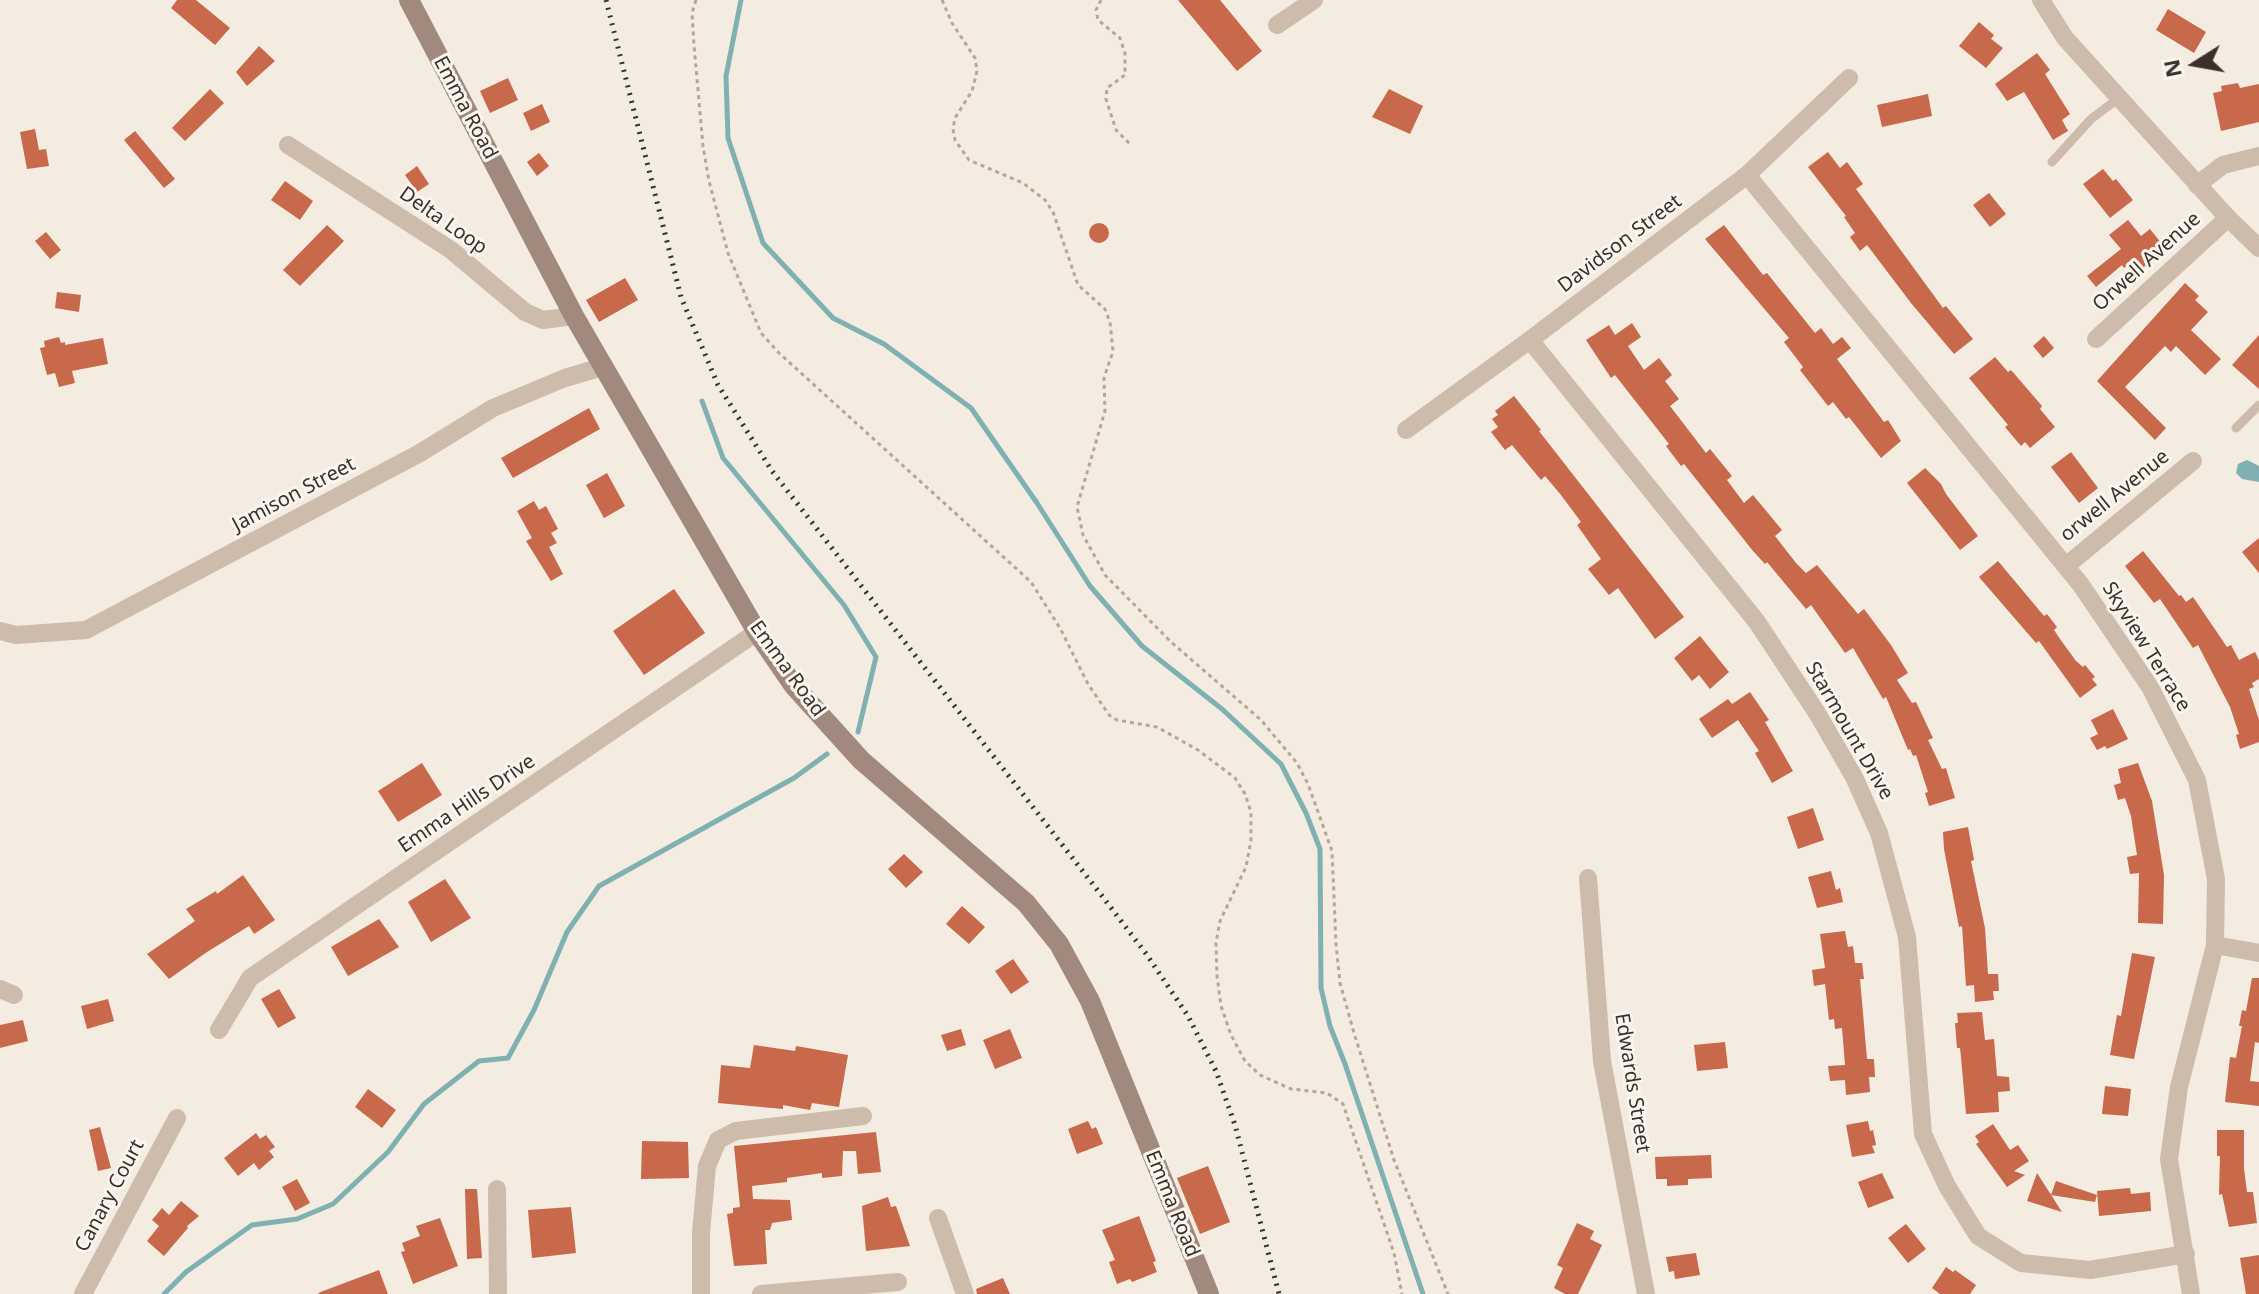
<!DOCTYPE html>
<style>
body{margin:0}
#map{position:relative;width:2259px;height:1294px;overflow:hidden;background:#f4ebe1;font-family:"Noto Sans",sans-serif}
canvas{display:block}
.north{position:absolute;left:2155px;top:24px;width:80px;height:80px;-webkit-text-stroke:6px #fbf5ee;paint-order:stroke;rotate:259deg;font-size:22px;font-weight:700;line-height:32px;text-align:center;color:#3b302b}
.north::after{content:'';display:block;margin:auto;width:28px;height:36px;background:#3b302b;clip-path:polygon(50% 0,100% 100%,50% 72%,0 100%)}
</style>
<div id="map">
<canvas width="2259" height="1294"></canvas>
<div class="north">N</div>
</div>
<script>
const context = document.querySelector('canvas').getContext('2d');
context.lineJoin = 'round';
function fill(path, color) {
  context.fillStyle = color;
  context.fill(path, 'evenodd');
}
function toPath(rows) {
  const path = new Path2D();
  for (const r of rows) {
    if (r.length === 3) {
      path.moveTo(r[0] + r[2], r[1]);
      path.arc(r[0], r[1], r[2], 0, 2 * Math.PI);
      continue;
    }
    path.moveTo(r[0], r[1]);
    for (let i = 2; i < r.length; i += 2) path.lineTo(r[i], r[i + 1]);
  }
  return path;
}
function trace(path, color, width, dash) {
  context.strokeStyle = color;
  context.lineWidth = width;
  context.lineCap = dash ? 'butt' : 'round';
  context.setLineDash(dash || []);
  context.stroke(path);
}
function label(font, color, halo, rows, align = 'center') {
  context.font = font + ' "Noto Sans",sans-serif';
  context.lineWidth = 6;
  context.setLineDash([]);
  context.textBaseline = 'middle';
  context.strokeStyle = halo;
  context.fillStyle = color;
  for (const [text, x, y, turn = 0] of rows) {
    context.save();
    context.translate(x, y);
    context.rotate((+turn || 0) * Math.PI / 180);
    context.textAlign = isNaN(turn) ? turn : align;
    if (halo) context.strokeText(text, 0, 0);
    context.fillText(text, 0, 0);
    context.restore();
  }
}
const water = toPath([
 [2247,460,2259,466,2259,482,2242,479,2236,473,2238,464]
]);
const stream = toPath([
 [741,0,726,76,728,138,763,243,833,318,884,344,971,408,1037,503,1090,586,1142,646,1222,709,1281,764,1306,813,1320,849,1321,988,1330,1026,1345,1064,1423,1294],
 [702,401,723,458,844,605,876,657,858,732],
 [164,1294,186,1272,252,1225,297,1219,333,1204,388,1152,424,1104,479,1061,508,1058,534,1010,567,932,599,886,794,778,827,754]
]);
const building = toPath([
 [177,0,196,0,230,28,215,45,171,8],
 [1178,0,1220,0,1262,51,1237,71],
 [2168,9,2206,32,2194,53,2156,30],
 [1979,22,1994,35,1991,39,2003,48,1986,68,1959,46],
 [259,46,275,61,247,86,236,72],
 [2037,53,2050,70,2045,74,2070,114,2062,120,2068,131,2053,140,2024,92,2007,101,1995,84],
 [508,78,518,100,490,113,480,91],
 [2238,83,2240,88,2259,84,2259,122,2221,131,2213,93,2222,91,2221,86],
 [210,89,224,103,185,141,172,128],
 [1389,89,1423,106,1410,134,1372,117],
 [1928,94,1932,116,1882,127,1877,105],
 [542,104,550,122,531,131,523,113],
 [35,129,39,150,46,149,49,166,27,169,20,132],
 [135,131,175,179,164,188,124,140],
 [1828,152,1840,168,1847,162,1863,184,1856,189,1943,308,1946,306,1973,339,1954,354,1911,303,1867,245,1860,251,1850,237,1855,233,1844,217,1846,216,1808,167],
 [539,153,549,166,537,176,527,162],
 [417,166,429,184,417,192,405,175],
 [2103,169,2113,181,2116,179,2133,200,2110,218,2083,184],
 [285,181,313,201,300,220,271,200],
 [1989,193,2006,214,1990,227,1973,205],
 [2128,220,2141,236,2150,229,2166,249,2139,271,2132,261,2124,268,2122,265,2096,287,2087,276,2121,249,2109,235],
 [1099,233,10],
 [327,225,344,241,300,286,283,270],
 [1724,225,1763,275,1767,273,1815,333,1821,328,1833,344,1842,337,1851,348,1837,359,1884,422,1888,420,1901,441,1881,458,1849,417,1846,419,1833,402,1828,406,1800,370,1803,367,1784,342,1789,338,1705,239],
 [46,232,61,250,50,259,35,241],
 [625,278,638,300,599,322,586,300],
 [2185,283,2199,296,2195,300,2208,312,2191,330,2221,359,2205,375,2176,346,2171,352,2165,346,2125,387,2166,428,2155,440,2097,381],
 [57,292,81,295,79,312,55,308],
 [1632,323,1641,337,1628,346,1644,370,1659,358,1672,375,1665,381,1679,399,1670,406,1706,453,1710,449,1732,476,1727,480,1744,503,1753,495,1782,530,1775,536,1796,563,1806,573,1817,565,1858,614,1864,609,1891,645,1908,673,1897,680,1912,703,1916,702,1933,738,1928,740,1942,769,1946,768,1955,798,1929,806,1925,793,1928,792,1916,755,1913,756,1910,749,1908,750,1886,697,1883,699,1853,648,1845,653,1811,605,1806,609,1767,562,1765,564,1753,551,1684,464,1681,466,1666,446,1669,444,1615,375,1611,378,1586,340,1609,325,1615,335],
 [2259,335,2259,389,2232,365],
 [2044,336,2054,348,2043,358,2033,346],
 [59,337,61,343,65,342,65,345,103,338,108,364,72,371,75,383,59,387,55,373,47,375,40,348,45,347,44,341],
 [1995,357,2008,372,2011,370,2042,406,2040,409,2055,427,2030,448,2025,442,2021,446,2005,427,2008,425,1969,378],
 [1514,396,1541,430,1539,431,1684,617,1655,639,1618,588,1609,595,1588,569,1601,559,1577,525,1581,522,1561,495,1545,476,1541,480,1512,445,1505,450,1491,432,1498,427,1492,419,1498,415,1495,411],
 [589,408,600,429,513,478,501,458],
 [2071,452,2098,488,2079,503,2051,467],
 [1925,468,1941,484,1946,494,1978,536,1960,550,1907,483],
 [607,473,625,506,604,518,586,485],
 [534,501,539,510,546,506,558,529,551,533,557,543,549,547,563,574,551,581,526,541,532,538,517,511],
 [2259,538,2259,573,2242,552],
 [2143,551,2179,596,2181,595,2186,602,2193,597,2227,647,2231,645,2239,660,2255,652,2259,660,2259,679,2252,683,2254,687,2249,689,2259,720,2259,742,2240,749,2236,735,2239,734,2230,707,2198,645,2193,648,2160,599,2154,603,2125,566],
 [1998,561,2044,616,2047,614,2057,627,2054,630,2060,639,2076,661,2083,667,2085,665,2095,677,2092,679,2097,685,2080,698,2039,641,2036,643,1979,577],
 [674,589,705,633,644,675,613,631],
 [1700,636,1729,672,1710,689,1699,675,1692,681,1674,658],
 [1750,692,1769,720,1765,722,1793,771,1772,783,1755,753,1759,751,1738,720,1712,738,1699,719,1728,699,1732,704],
 [2113,709,2128,739,2107,749,2105,746,2097,750,2090,738,2098,734,2091,720],
 [422,763,442,795,398,822,378,791],
 [2138,763,2152,801,2164,875,2163,924,2138,923,2139,873,2130,874,2127,857,2137,855,2131,816,2125,798,2118,800,2114,785,2121,783,2118,769],
 [1813,808,1824,840,1798,849,1787,817],
 [1968,827,1974,860,1971,861,1985,928,1988,974,1998,974,1999,991,1993,991,1994,1000,1975,1002,1974,985,1966,986,1962,926,1959,927,1944,849,1943,832],
 [904,854,923,872,906,888,888,869],
 [1831,871,1836,890,1840,888,1843,902,1817,908,1808,877],
 [243,875,275,920,254,934,249,926,207,952,169,979,147,954,195,921,186,909,216,891,217,894],
 [445,879,471,918,431,942,408,902],
 [962,906,985,927,969,944,946,924],
 [379,919,399,947,348,976,331,947],
 [1845,931,1848,947,1853,946,1855,963,1862,963,1864,979,1860,979,1867,1059,1874,1059,1875,1077,1869,1077,1870,1092,1846,1095,1845,1080,1830,1081,1828,1066,1845,1065,1842,1028,1835,1029,1834,1019,1829,1020,1825,984,1814,986,1812,970,1825,968,1820,934],
 [2132,953,2155,957,2134,1059,2110,1055,2117,1015,2121,1016],
 [1013,959,1029,982,1011,994,995,971],
 [2252,978,2259,978,2259,1043,2255,1042,2250,1081,2259,1082,2259,1106,2225,1102,2230,1057,2236,1058,2242,1026,2239,1026,2242,1010,2246,1011],
 [279,989,296,1018,278,1028,261,999],
 [108,999,114,1021,87,1029,81,1006],
 [1982,1012,1985,1040,1994,1039,1997,1076,2009,1077,2010,1091,1998,1092,1999,1112,1966,1114,1961,1057,1960,1048,1957,1048,1955,1023,1958,1023,1957,1013],
 [23,1020,28,1041,0,1048,0,1025],
 [961,1029,966,1045,947,1051,941,1035],
 [1010,1029,1022,1058,995,1069,983,1040],
 [1725,1042,1728,1068,1697,1071,1694,1045],
 [754,1045,795,1051,796,1046,848,1055,839,1107,812,1103,810,1110,783,1105,783,1109,718,1103,721,1065,750,1068],
 [2105,1086,2131,1089,2128,1116,2102,1114],
 [368,1089,396,1110,382,1128,355,1107],
 [1088,1121,1092,1129,1096,1127,1103,1144,1077,1154,1068,1129],
 [1868,1121,1870,1131,1873,1130,1876,1145,1872,1146,1875,1153,1852,1157,1846,1125],
 [1993,1124,2010,1150,2018,1145,2029,1161,2014,1171,2025,1175,2007,1187,1976,1144,1979,1142,1975,1136],
 [100,1127,111,1168,98,1171,89,1130],
 [2217,1130,2244,1130,2244,1169,2247,1192,2253,1192,2257,1223,2229,1227,2222,1194,2219,1195,2220,1156,2217,1156],
 [876,1132,881,1172,858,1174,856,1151,843,1151,842,1176,822,1178,822,1173,787,1178,787,1182,752,1186,753,1199,790,1200,792,1220,772,1223,770,1230,765,1230,767,1264,734,1266,727,1214,733,1213,733,1208,740,1207,734,1146],
 [256,1133,260,1139,266,1135,275,1147,269,1151,274,1157,259,1170,254,1163,238,1176,224,1158],
 [642,1141,688,1142,689,1178,641,1179],
 [1711,1155,1712,1178,1688,1179,1688,1185,1667,1186,1667,1179,1656,1179,1655,1157],
 [1208,1166,1230,1222,1200,1234,1177,1178],
 [1882,1173,1894,1198,1868,1208,1858,1182],
 [2037,1173,2062,1212,2027,1201],
 [297,1179,310,1203,295,1211,282,1187],
 [2056,1181,2097,1195,2095,1202,2051,1195],
 [2130,1188,2131,1194,2150,1192,2151,1211,2099,1216,2097,1191],
 [465,1189,477,1189,482,1258,467,1259],
 [888,1197,891,1207,896,1206,910,1246,866,1251,862,1206],
 [181,1201,199,1216,187,1226,188,1228,164,1256,147,1241,159,1226,152,1220,162,1208,169,1215],
 [571,1207,576,1253,532,1258,528,1210],
 [1139,1216,1156,1261,1153,1262,1157,1272,1132,1282,1130,1279,1117,1284,1109,1262,1115,1260,1102,1230],
 [440,1218,458,1266,413,1284,401,1252,405,1251,402,1243,420,1236,416,1226],
 [1577,1223,1594,1231,1590,1239,1602,1245,1578,1294,1565,1294,1554,1288,1563,1268,1557,1265],
 [1906,1224,1926,1249,1908,1263,1888,1238],
 [1696,1253,1700,1275,1675,1279,1674,1271,1669,1272,1666,1257],
 [2259,1255,2259,1294,2246,1294,2240,1258],
 [1946,1267,1953,1272,1955,1270,1976,1285,1970,1294,1940,1294,1932,1288],
 [379,1270,388,1294,319,1294,318,1293],
 [1003,1278,1010,1294,977,1294,976,1289]
]);
const path = toPath([
 [696,0,692,13,694,45,703,146,709,181,728,253,761,333,779,353,1031,582,1060,628,1088,684,1109,715,1117,720,1157,727,1198,750,1235,778,1245,794,1251,812,1251,840,1246,867,1220,921,1216,943,1217,976,1221,1006,1231,1035,1245,1061,1260,1075,1291,1089,1327,1093,1343,1104,1394,1253,1402,1294],
 [942,0,952,23,975,58,977,71,972,91,955,118,953,129,955,140,969,160,1023,183,1045,200,1053,212,1078,285,1105,309,1110,322,1113,351,1104,378,1105,411,1077,507,1083,535,1105,575,1171,642,1261,720,1297,763,1308,784,1332,851,1336,944,1340,983,1354,1033,1394,1160,1448,1294],
 [1101,0,1096,10,1098,20,1120,38,1125,53,1125,75,1107,88,1106,99,1116,130,1130,144]
]);
const lane = toPath([
 [2052,162,2091,119,2119,98],
 [2236,428,2259,405]
]);
const street = toPath([
 [2041,0,2065,38,2228,218,2259,248],
 [1277,25,1314,0],
 [288,145,451,250,525,312,543,320,574,316],
 [1747,175,2081,585,2150,687,2197,780,2216,879,2215,945,2179,1087,2169,1159,2191,1294],
 [2197,185,2223,165,2259,156],
 [2096,339,2228,218],
 [1530,340,1757,622,1817,713,1854,777,1879,833,1907,937,1923,1134,1947,1186,1978,1236,2021,1263,2090,1270,2186,1254],
 [1406,430,1530,340,1747,175,1849,78],
 [2066,566,2193,461],
 [0,631,16,635,86,630,420,453,493,408,565,378,602,367],
 [1588,878,1602,1061,1646,1294],
 [2215,945,2259,953],
 [0,989,14,995],
 [219,1030,250,978,757,632],
 [497,1189,498,1294],
 [938,1218,965,1294],
 [83,1294,177,1118],
 [701,1294,701,1233,707,1166,718,1140,736,1131,863,1116],
 [761,1294,898,1282]
]);
const secondary = toPath([
 [409,0,574,316,757,632,794,686,861,760,1026,903,1059,944,1090,1001,1209,1294]
]);
const rail = toPath([
 [606,0,681,297,718,385,772,471,1102,896,1147,955,1188,1016,1216,1071,1235,1125,1279,1294]
]);
const streetNames = [
 ["Emma Road",465,108,62],
 ["Delta Loop",443,221,35],
 ["Davidson Street",1620,244,-37],
 ["Orwell Avenue",2147,262,-42],
 ["Jamison Street",294,495,-28],
 ["orwell Avenue",2115,496,-39],
 ["Skyview Terrace",2146,647,58],
 ["Emma Road",787,669,54],
 ["Starmount Drive",1849,731,60],
 ["Emma Hills Drive",467,804,-34],
 ["Edwards Street",1632,1083,81],
 ["Canary Court",110,1196,-62],
 ["Emma Road",1172,1204,68]
];
fill(water, '#7fb0b2');
trace(stream, '#7fb0b2', 5);
fill(building, '#c8694b');
trace(path, '#b9a596', 3, [4, 4]);
trace(lane, '#cdbbac', 9);
trace(street, '#cdbbac', 18);
trace(secondary, '#a18a7d', 20);
trace(rail, '#3b302b', 5, [2, 6]);
label('20px', '#3b302b', '#fbf5ee', streetNames);
</script>
